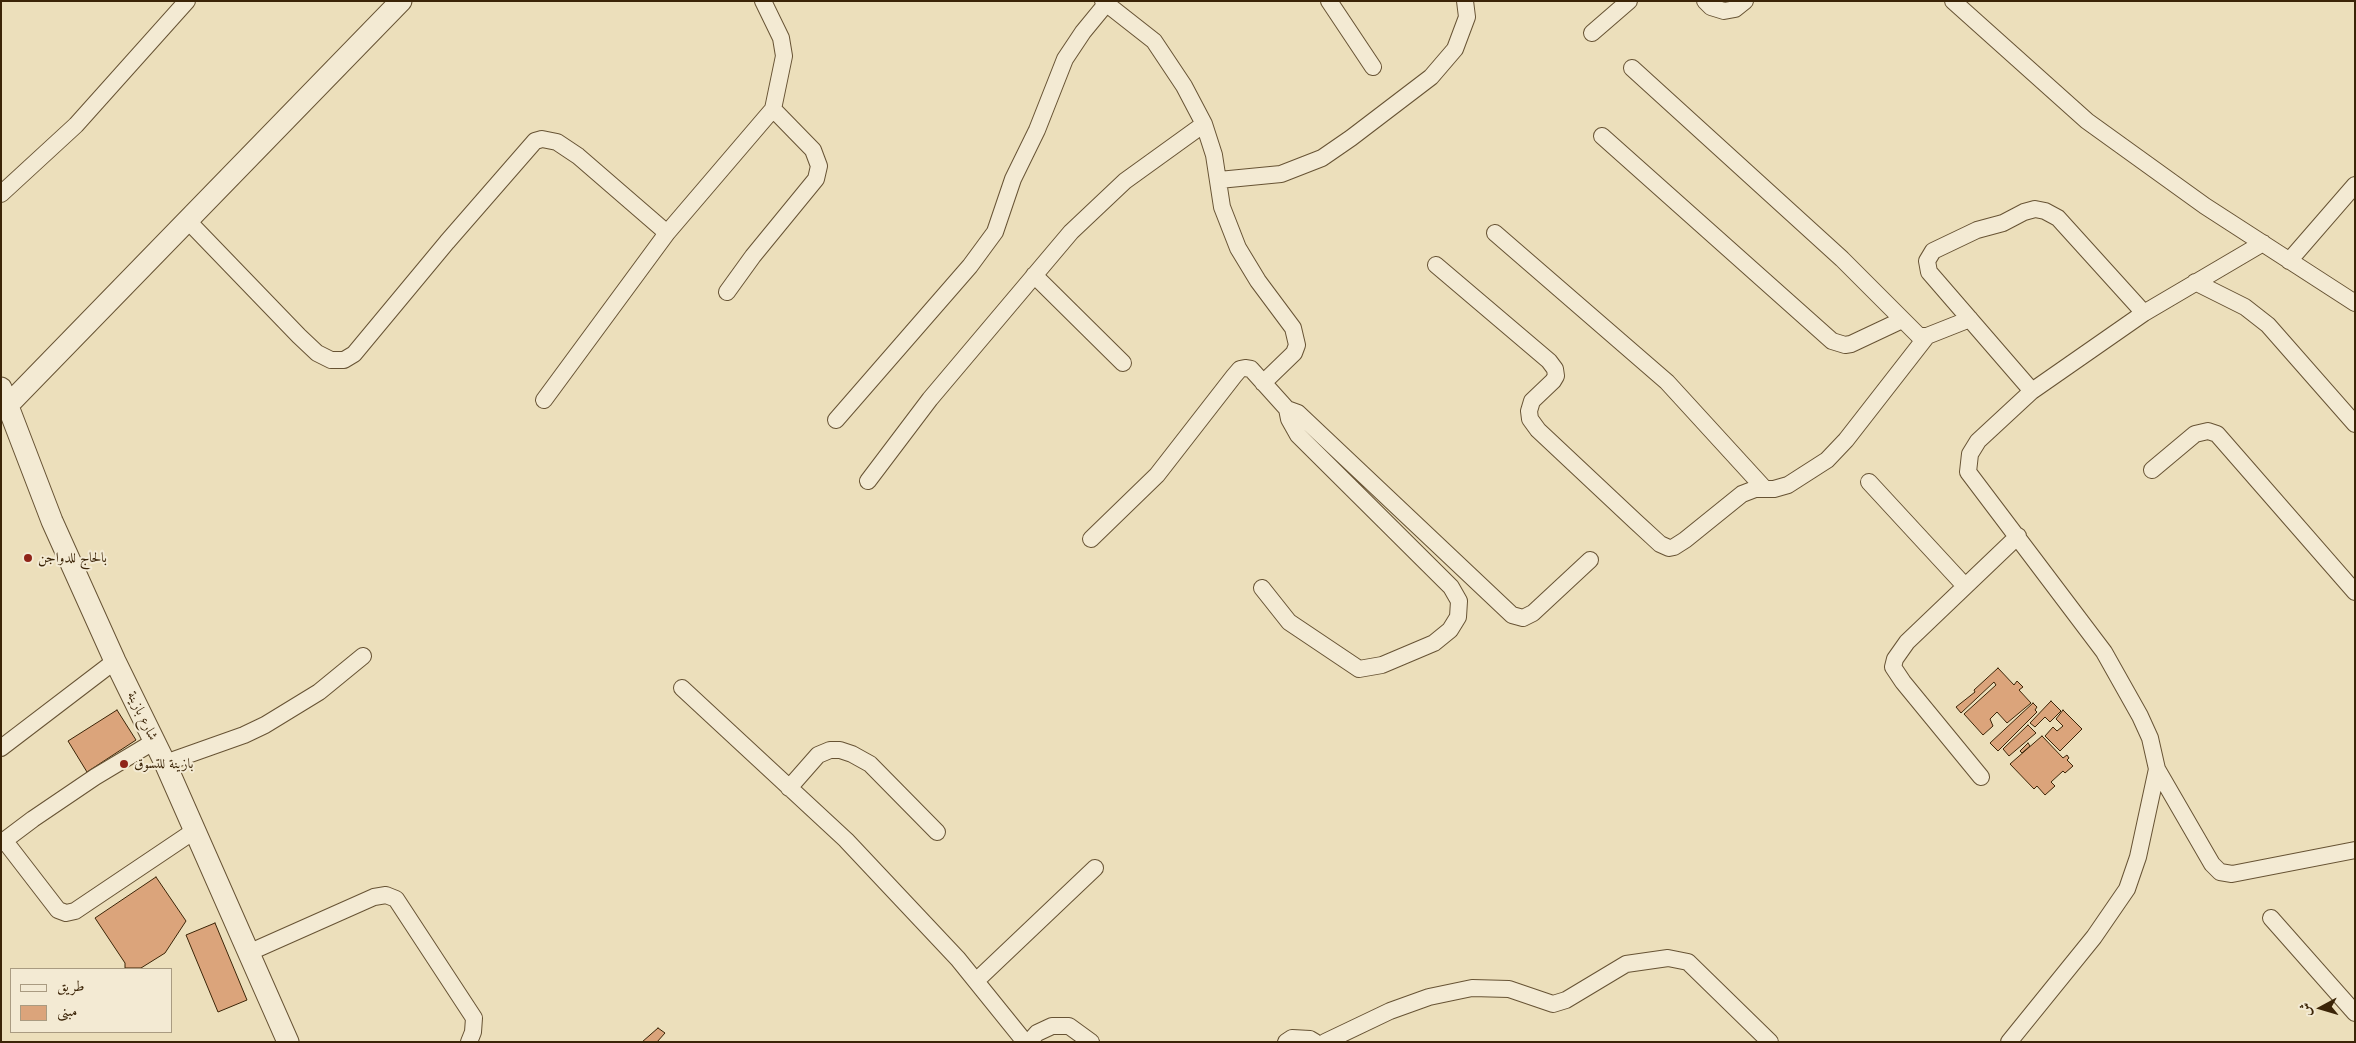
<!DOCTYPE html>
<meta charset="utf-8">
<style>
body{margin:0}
#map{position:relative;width:2356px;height:1043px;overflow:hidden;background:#ecdfbb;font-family:"Old Standard TT",Amiri,serif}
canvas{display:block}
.frame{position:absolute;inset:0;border:2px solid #3b2407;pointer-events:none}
.legend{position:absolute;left:10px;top:968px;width:162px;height:65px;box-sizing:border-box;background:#f3ead3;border:1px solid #a99b81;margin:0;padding:6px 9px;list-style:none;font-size:15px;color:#3b2407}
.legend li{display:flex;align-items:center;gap:10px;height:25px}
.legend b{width:25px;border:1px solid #a99b81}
.north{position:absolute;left:2296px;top:983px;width:50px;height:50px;-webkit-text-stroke:4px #f3ead3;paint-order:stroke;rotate:264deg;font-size:14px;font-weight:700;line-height:20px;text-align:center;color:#3b2407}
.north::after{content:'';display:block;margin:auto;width:18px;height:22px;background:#3b2407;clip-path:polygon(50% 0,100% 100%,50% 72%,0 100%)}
</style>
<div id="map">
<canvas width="2356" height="1043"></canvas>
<div class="frame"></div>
<ul class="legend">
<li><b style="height:6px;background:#f3ead3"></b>طريق</li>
<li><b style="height:14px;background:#dba47b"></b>مبنى</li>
</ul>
<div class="north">ش</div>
</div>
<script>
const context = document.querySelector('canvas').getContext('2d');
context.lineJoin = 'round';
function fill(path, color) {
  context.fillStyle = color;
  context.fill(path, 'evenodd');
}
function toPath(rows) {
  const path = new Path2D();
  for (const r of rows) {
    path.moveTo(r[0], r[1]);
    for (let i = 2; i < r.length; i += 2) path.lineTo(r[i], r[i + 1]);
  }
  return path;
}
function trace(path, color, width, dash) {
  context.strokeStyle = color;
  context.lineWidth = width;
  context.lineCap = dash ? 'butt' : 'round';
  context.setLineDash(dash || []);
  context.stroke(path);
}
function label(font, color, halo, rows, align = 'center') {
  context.font = font + ' "Old Standard TT",Amiri,serif';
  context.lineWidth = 4;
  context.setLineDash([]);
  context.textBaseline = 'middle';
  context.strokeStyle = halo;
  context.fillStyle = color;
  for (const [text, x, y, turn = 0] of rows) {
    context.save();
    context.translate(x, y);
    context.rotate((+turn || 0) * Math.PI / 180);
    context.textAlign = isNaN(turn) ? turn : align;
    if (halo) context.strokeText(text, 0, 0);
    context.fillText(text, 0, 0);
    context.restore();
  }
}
const building = toPath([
 [1998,668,2014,685,2017,681,2023,687,2019,690,2031,703,2007,723,1997,712,1990,719,1993,726,1983,735,1964,714,1996,685,1994,682,1961,713,1956,707,1975,692,1974,690,1998,668],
 [2051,701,2061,711,2050,722,2045,717,2035,727,2030,723,2051,701],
 [2033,703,2037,707,2035,710,2037,712,1998,751,1990,743,2033,703],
 [117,710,136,740,87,772,68,741,117,710],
 [2063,710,2082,729,2060,751,2045,736,2053,727,2057,731,2063,726,2056,719,2063,710],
 [2028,725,2036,733,2009,756,2003,749,2028,725],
 [2042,736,2063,758,2067,755,2069,758,2067,760,2073,766,2065,773,2063,771,2051,782,2055,786,2045,795,2037,786,2034,789,2010,764,2042,736],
 [2028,743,2030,746,2022,753,2020,751,2028,743],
 [156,877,186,921,165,953,141,968,125,968,125,963,95,918,156,877],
 [215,923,247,1000,218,1012,186,935,215,923],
 [658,1028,665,1033,657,1042,642,1042,658,1028]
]);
const minor = toPath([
 [1103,1,1154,41,1184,86,1204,124,1214,155,1222,207,1238,248,1258,281,1293,328,1297,345,1294,353,1263,383],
 [1329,1,1373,67],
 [1705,1,1711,7,1724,11,1735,9,1745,1],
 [1953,1,2087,121,2205,206,2355,303],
 [1592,33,1629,1],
 [1632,68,1842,259,1919,336,1927,336,1970,319],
 [1602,136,1832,341,1845,345,1851,344,1902,320],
 [1219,180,1281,174,1322,158,1351,138,1431,77,1455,49,1467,17,1465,1],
 [1,194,76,125,187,1],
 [189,222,299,336,317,353,331,360,344,360,354,354,447,242,535,141,542,139,557,142,578,156,667,233],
 [1495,233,1667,382,1764,488],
 [2263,243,2144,313,2032,391,1978,441,1970,454,1968,472,2104,652,2140,716,2150,738,2157,769,2212,864,2220,872,2232,874,2355,850],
 [2289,261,2355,185],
 [1436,265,1549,361,1555,369,1556,376,1553,381,1532,401,1529,411,1530,419,1538,430,1635,521,1660,544,1669,548,1674,547,1685,540,1742,494,1755,489,1774,489,1788,485,1827,460,1846,440,1927,336],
 [1034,275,1123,363],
 [2195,282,2245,307,2268,325,2355,424],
 [727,292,753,256,816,179,819,166,813,150,773,109],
 [2032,391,1929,272,1927,261,1933,251,1977,230,2003,223,2024,212,2035,209,2045,211,2058,218,2144,313],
 [544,400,667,233,773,109,784,56,781,38,763,1],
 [836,420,970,266,995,232,1013,179,1037,130,1065,59,1083,32,1106,4],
 [2152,470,2195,434,2208,431,2217,434,2355,592],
 [868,481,930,399,1071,232,1125,181,1204,124],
 [1869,482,1965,586],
 [1091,539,1157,475,1234,376,1240,369,1245,368,1251,369,1287,409,1298,413,1512,615,1523,618,1533,613,1590,560],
 [1262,588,1289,622,1359,669,1382,665,1434,643,1450,630,1458,617,1459,601,1451,587,1298,435,1289,419,1287,409],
 [682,688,846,840,958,959,1025,1042],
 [1,748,115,661],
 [165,763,244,735,265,725,319,692,363,656],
 [1981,777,1903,682,1893,667,1895,659,1907,642,2018,536],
 [789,788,818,755,830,750,840,750,852,754,870,764,937,832],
 [4,840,58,910,66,913,75,911,194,831],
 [1,843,33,819,95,777,155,741],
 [2271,918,2355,1013],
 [248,953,374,897,386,895,396,899,474,1018,473,1032,469,1042],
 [976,981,1095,868],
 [1029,1042,1037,1033,1052,1026,1069,1026,1091,1042],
 [1286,1042,1292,1038,1310,1039,1315,1042],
 [1325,1042,1390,1011,1429,997,1472,988,1509,989,1553,1004,1566,1000,1626,964,1668,958,1688,962,1770,1042],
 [2009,1042,2094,937,2127,889,2138,857,2157,769]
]);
const tertiary = toPath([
 [1,388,52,521,115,661,165,763,288,1042],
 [8,405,401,1]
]);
const markers = [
 [28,558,5,"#8f2418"],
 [124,764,5,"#8f2418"]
];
const poiNames = [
 ["بالحاج للدواجن",38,558],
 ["بازينة للتسوق",134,764]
];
const streetNames = [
 ["شارع بازينة",142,716,64]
];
fill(building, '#dba47b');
trace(building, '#3b2407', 1);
trace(minor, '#675334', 18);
trace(tertiary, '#675334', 23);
trace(minor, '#f3ead3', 16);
trace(tertiary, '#f3ead3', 21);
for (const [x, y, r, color] of markers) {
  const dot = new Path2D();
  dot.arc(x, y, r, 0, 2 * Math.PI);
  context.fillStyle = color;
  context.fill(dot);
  trace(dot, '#f3ead3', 2);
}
label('14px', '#3b2407', '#f3ead3', poiNames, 'left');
label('14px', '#3b2407', '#f3ead3', streetNames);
</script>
